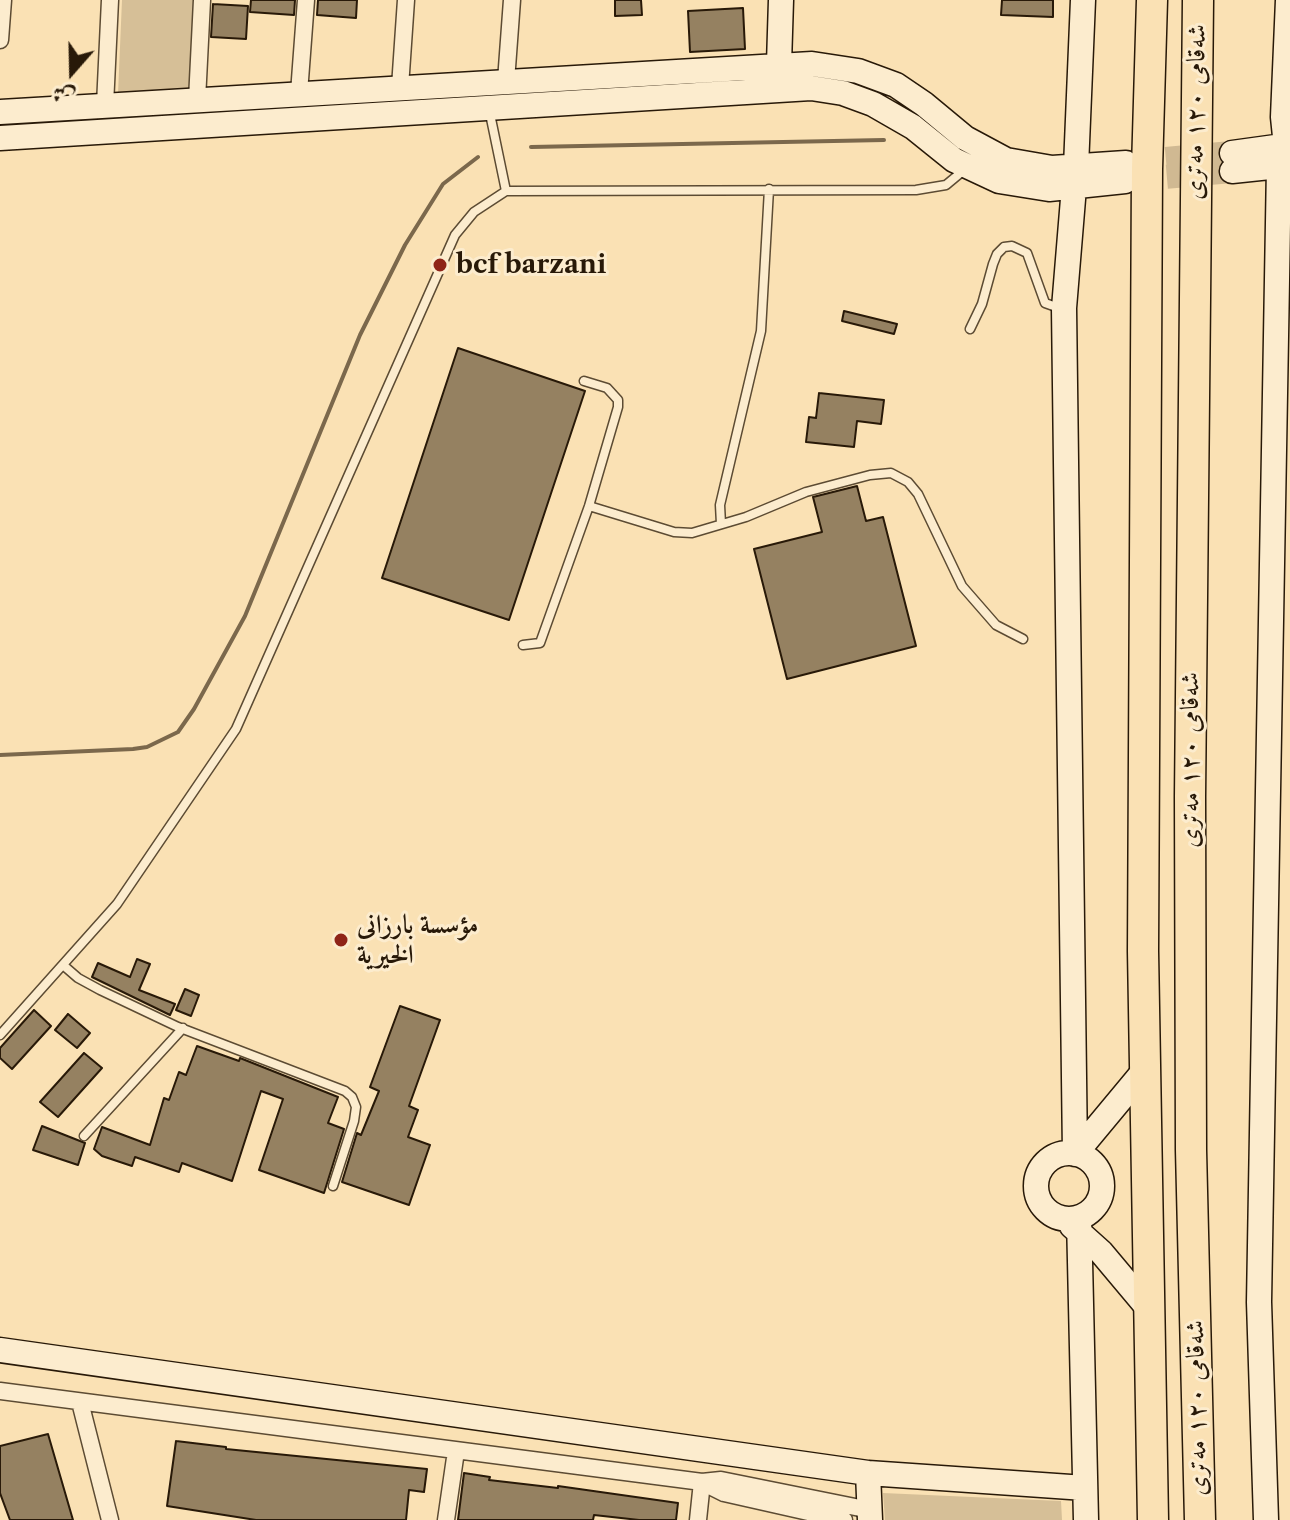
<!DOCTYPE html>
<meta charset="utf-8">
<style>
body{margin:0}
#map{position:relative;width:1290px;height:1520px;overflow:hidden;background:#fae1b4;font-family:"Libre Caslon Text",Amiri,serif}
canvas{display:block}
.north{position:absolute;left:32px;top:32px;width:80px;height:80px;-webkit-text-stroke:6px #fcecce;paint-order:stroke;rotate:200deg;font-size:22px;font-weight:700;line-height:32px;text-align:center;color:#281908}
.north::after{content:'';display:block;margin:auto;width:28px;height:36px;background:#281908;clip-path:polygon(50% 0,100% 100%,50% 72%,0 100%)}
</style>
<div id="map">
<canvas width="1290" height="1520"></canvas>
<div class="north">ش</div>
</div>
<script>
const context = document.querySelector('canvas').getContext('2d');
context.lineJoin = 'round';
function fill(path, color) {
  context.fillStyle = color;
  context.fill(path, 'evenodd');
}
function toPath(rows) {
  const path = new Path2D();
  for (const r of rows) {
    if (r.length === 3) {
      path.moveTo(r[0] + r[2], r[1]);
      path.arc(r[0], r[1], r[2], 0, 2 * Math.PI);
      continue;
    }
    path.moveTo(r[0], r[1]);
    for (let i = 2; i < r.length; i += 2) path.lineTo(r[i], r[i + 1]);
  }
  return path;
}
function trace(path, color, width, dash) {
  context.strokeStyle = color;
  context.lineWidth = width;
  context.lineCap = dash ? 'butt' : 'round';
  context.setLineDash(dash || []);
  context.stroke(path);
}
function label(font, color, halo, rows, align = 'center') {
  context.font = font + ' "Libre Caslon Text",Amiri,serif';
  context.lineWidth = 6;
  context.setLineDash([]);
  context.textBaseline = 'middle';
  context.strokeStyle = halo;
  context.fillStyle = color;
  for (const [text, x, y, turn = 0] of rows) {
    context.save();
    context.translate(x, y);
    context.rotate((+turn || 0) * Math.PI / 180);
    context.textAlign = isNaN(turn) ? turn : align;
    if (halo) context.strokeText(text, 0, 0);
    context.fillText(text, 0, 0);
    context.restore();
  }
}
const green = toPath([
 [122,0,197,0,190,90,118,94],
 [883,1493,1061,1501,1062,1520,885,1520]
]);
const stream = toPath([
 [531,147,884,140],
 [0,755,133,749,147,747,178,732,194,709,245,616,360,335,405,245,443,184,478,157]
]);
const building = toPath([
 [251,0,295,0,294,15,250,12,251,0],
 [318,0,357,0,356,18,317,15,318,0],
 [615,0,641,0,642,15,615,16,615,0],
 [1002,0,1053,0,1053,17,1001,15,1002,0],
 [213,4,248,6,246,39,211,37,213,4],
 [743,8,745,49,690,52,688,11,743,8],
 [844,311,897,324,894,334,842,321,844,311],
 [458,348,585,391,509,620,382,578,458,348],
 [819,393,884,400,881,424,857,421,854,447,806,442,809,417,816,418,819,393],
 [857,486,866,521,883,517,916,646,787,679,754,549,822,532,813,497,857,486],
 [137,959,150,964,139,990,175,1004,170,1015,92,977,98,963,130,977,137,959],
 [185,989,199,995,191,1016,176,1010,185,989],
 [400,1006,440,1020,409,1106,418,1110,408,1137,430,1145,409,1205,342,1182,357,1133,361,1135,379,1091,370,1087,400,1006],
 [34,1010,51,1026,12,1069,0,1058,0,1048,34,1010],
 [68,1014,90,1033,77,1048,55,1030,68,1014],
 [197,1046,239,1061,240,1058,338,1097,328,1123,344,1129,324,1193,259,1170,283,1099,261,1091,232,1181,182,1163,179,1172,135,1157,132,1166,102,1156,94,1149,102,1127,150,1145,164,1098,169,1100,179,1072,186,1075,197,1046],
 [84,1053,102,1068,58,1117,40,1102,84,1053],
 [42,1126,85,1143,78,1165,33,1150,42,1126],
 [48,1434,73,1520,10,1520,0,1493,0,1446,48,1434],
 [176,1441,226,1447,226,1449,427,1469,424,1492,409,1490,406,1520,256,1520,167,1506,176,1441],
 [464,1473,490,1477,489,1480,558,1488,558,1486,678,1503,676,1520,639,1520,594,1515,593,1520,458,1520,464,1473]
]);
const secondaryTunnel = toPath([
 [1130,162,1232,153],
 [1131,180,1232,171]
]);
const lane = toPath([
 [489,109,506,191],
 [970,329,982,304,993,264,997,254,1004,247,1012,246,1027,253,1045,303,1059,308],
 [589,506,674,532,692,533,746,517,806,492,870,475,891,473,908,482,918,494,962,586,996,625,1023,639],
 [721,524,720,505,761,331,769,189],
 [523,645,540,643,589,506,618,407,618,400,607,388,584,381],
 [63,965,78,978,100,990,178,1027,345,1091,352,1097,356,1107,354,1121,333,1186],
 [0,1035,117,904,236,729,455,235,474,212,506,191,916,190,946,185,964,170],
 [84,1136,183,1028]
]);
const street = toPath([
 [0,40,3,0],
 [506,81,512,0],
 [400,87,406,0],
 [299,93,306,0],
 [197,100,202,0],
 [105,105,110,0],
 [0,1391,702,1482,721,1480,870,1510],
 [80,1402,110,1520],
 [702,1482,724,1493,844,1520],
 [446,1520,456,1451],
 [698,1520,702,1482]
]);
const secondary = toPath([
 [779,64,781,0],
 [0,112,812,64,858,71,896,85,924,104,965,138,1006,160,1052,168,1126,163],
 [0,138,811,88,843,93,873,104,913,127,954,160,999,181,1049,189,1125,181],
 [1286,146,1283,117,1288,0],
 [1232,153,1290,145],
 [1076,167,1083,0],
 [1232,171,1290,165],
 [1074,187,1064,308,1075,1154],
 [1069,1186,33],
 [1075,1154,1144,1071],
 [1079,1218,1086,1520],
 [1072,1226,1101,1252,1148,1308],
 [0,1350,868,1473,1085,1488],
 [868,1473,870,1520],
 [1266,1520,1259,1302,1279,166]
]);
const highway = toPath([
 [1152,0,1147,169,1143,951,1153,1520],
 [1198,0,1190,796,1191,1150,1200,1520]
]);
const markers = [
 [440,265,8,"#8f2418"],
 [341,940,8,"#8f2418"]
];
const streetNames = [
 ["شەقامی ١٢٠ مەتری",1196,112,-89],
 ["شەقامی ١٢٠ مەتری",1190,760,-90],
 ["شەقامی ١٢٠ مەتری",1197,1408,-91]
];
const poiNames = [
 ["bcf barzani",456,265],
 ["مؤسسة بارزانی",357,925],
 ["الخیریة",357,955]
];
fill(green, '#d6bf97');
trace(stream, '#7b684c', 4);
fill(building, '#958161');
trace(building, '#281908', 2);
trace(secondaryTunnel, '#d0b992', 24, [24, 12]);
trace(lane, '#5c4b33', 11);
trace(street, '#5c4b33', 19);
trace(secondary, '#281908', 27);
trace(highway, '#281908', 33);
trace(lane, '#fcecce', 8);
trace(street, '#fcecce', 16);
trace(secondary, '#fcecce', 24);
trace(highway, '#fae1b4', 30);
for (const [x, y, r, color] of markers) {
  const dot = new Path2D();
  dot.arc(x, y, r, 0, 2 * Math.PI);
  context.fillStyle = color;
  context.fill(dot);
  trace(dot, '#fcecce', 3);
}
label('26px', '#281908', '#fcecce', streetNames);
label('bold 26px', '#281908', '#fcecce', poiNames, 'left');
</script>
